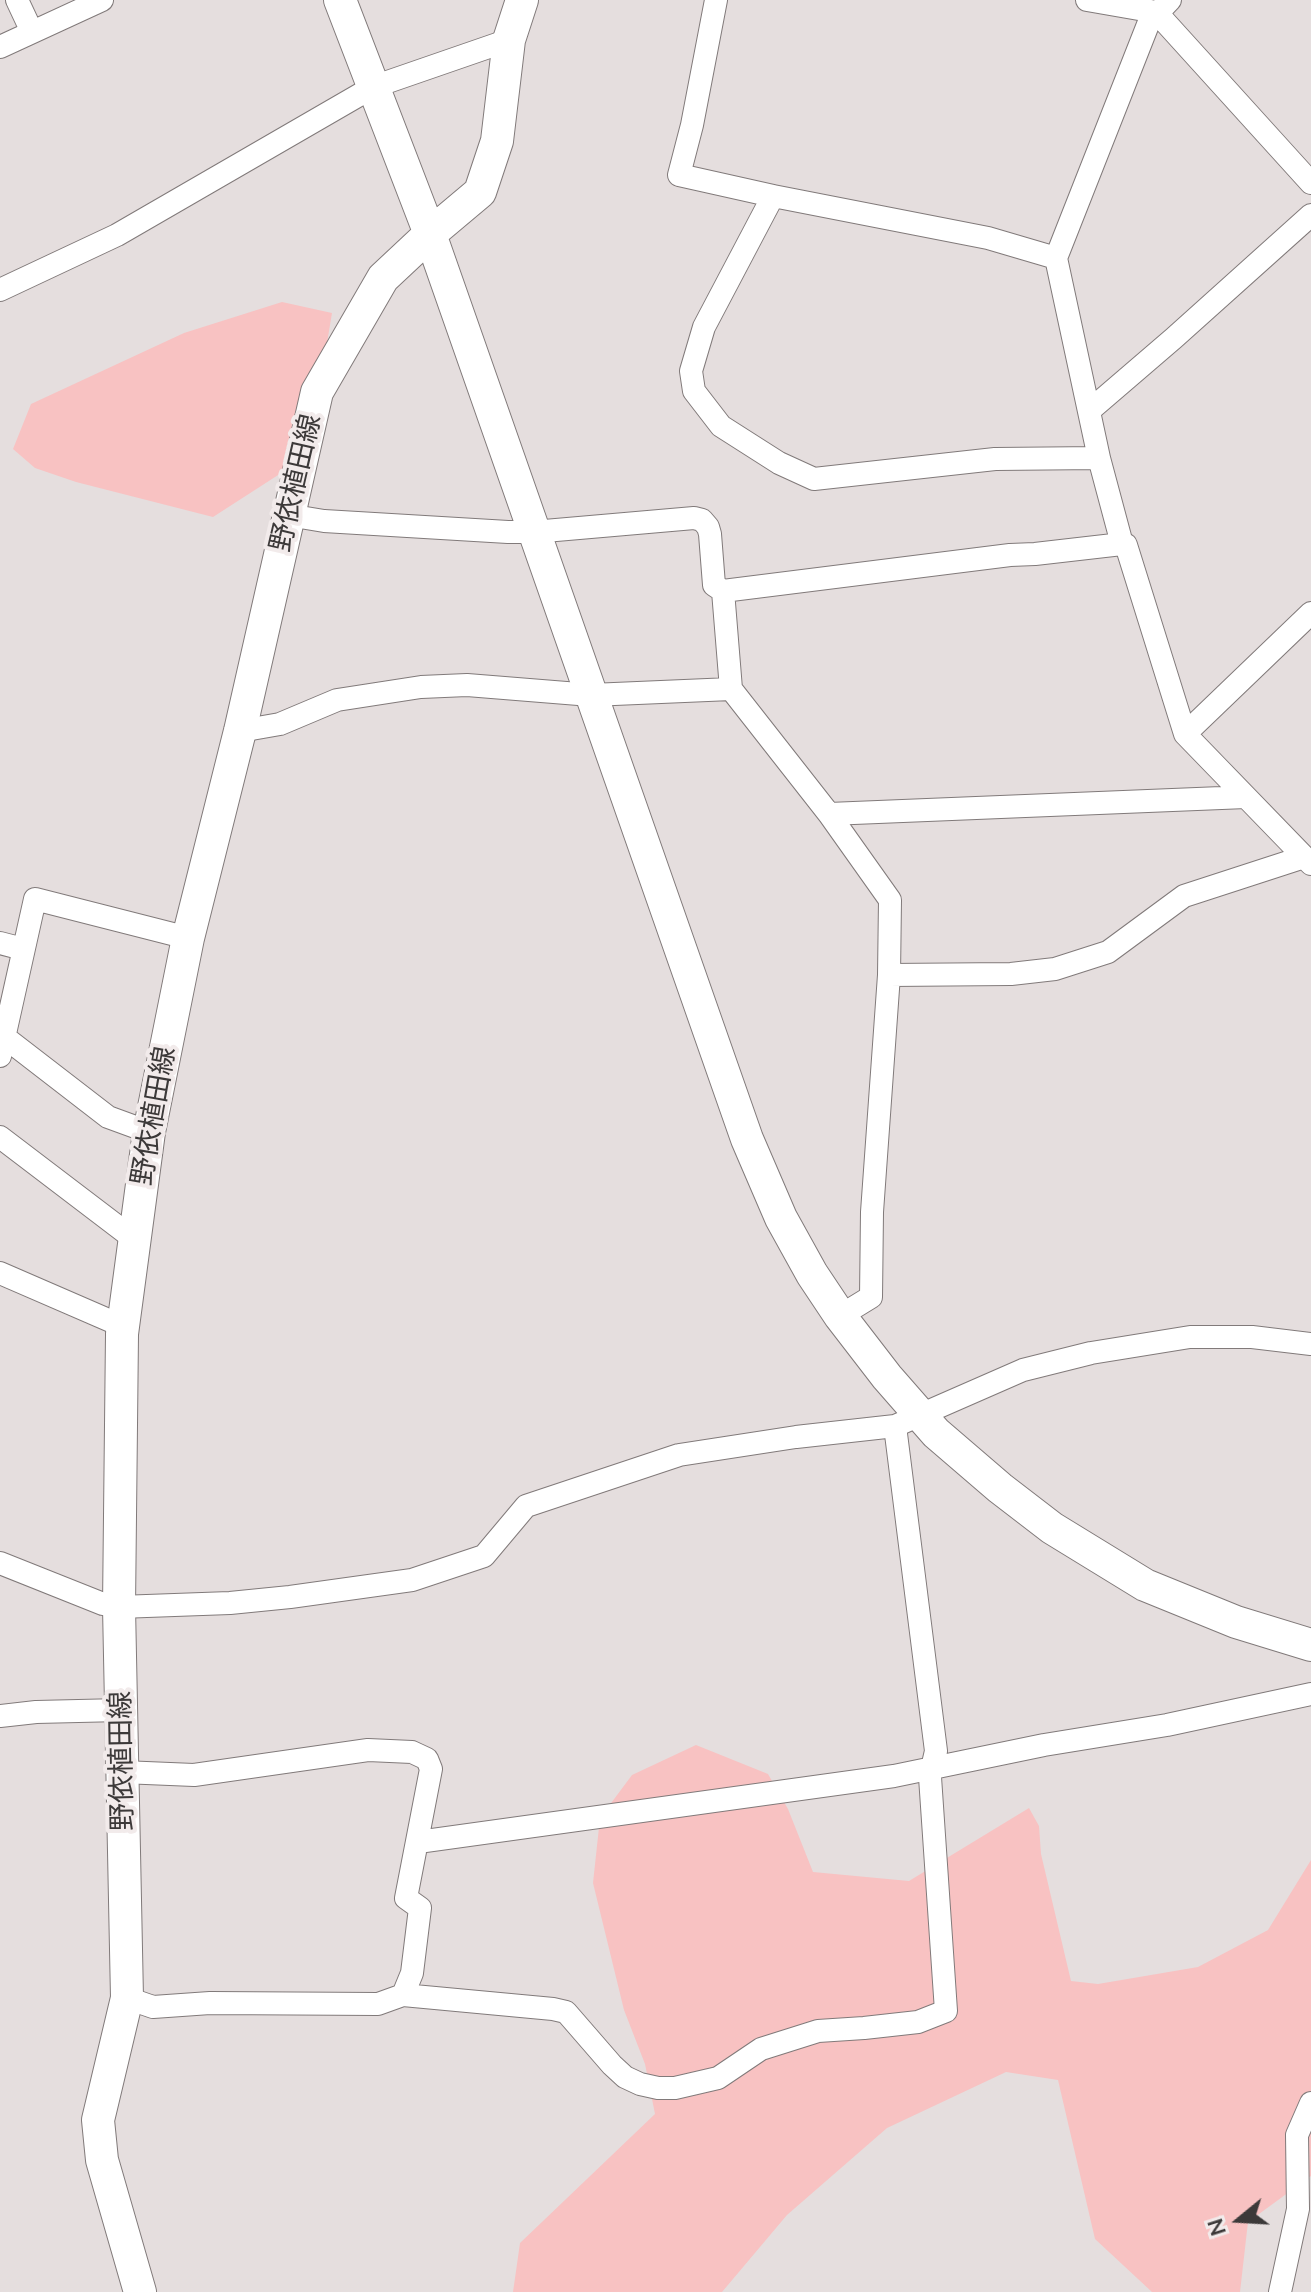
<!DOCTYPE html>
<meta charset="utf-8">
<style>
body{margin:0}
#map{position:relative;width:1311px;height:2292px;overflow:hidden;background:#e5dede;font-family:Mulish,sans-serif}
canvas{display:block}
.north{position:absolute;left:1199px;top:2180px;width:80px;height:80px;-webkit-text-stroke:6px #f2ebeb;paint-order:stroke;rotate:252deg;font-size:22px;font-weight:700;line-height:32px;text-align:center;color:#3c3939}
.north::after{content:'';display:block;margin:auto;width:28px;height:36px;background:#3c3939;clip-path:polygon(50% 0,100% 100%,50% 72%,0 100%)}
</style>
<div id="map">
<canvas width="1311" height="2292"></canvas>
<div class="north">N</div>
</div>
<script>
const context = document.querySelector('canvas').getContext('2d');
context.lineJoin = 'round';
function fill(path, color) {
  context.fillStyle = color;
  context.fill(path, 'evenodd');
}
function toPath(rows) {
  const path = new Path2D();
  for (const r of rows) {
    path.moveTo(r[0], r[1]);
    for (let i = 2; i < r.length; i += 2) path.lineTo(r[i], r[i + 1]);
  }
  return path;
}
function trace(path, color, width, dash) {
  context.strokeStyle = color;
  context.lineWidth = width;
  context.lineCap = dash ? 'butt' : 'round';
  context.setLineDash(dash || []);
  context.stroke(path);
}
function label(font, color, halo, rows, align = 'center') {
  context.font = font + ' Mulish,"Noto Sans JP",sans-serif';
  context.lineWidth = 8;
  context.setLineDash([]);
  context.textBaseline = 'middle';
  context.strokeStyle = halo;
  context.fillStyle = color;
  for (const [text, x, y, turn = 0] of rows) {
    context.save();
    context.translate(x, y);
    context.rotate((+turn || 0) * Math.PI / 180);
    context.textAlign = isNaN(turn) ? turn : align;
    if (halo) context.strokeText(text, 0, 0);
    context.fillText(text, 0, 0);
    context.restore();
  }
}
const green = toPath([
 [282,302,332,313,322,373,289,468,213,517,76,482,35,468,13,449,31,404,184,333],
 [696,1745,768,1774,788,1809,813,1872,909,1881,1029,1808,1039,1826,1041,1854,1071,1981,1098,1984,1198,1967,1268,1930,1311,1860,1311,2176,1248,2222,1240,2292,1152,2292,1095,2239,1058,2080,1006,2072,887,2128,787,2215,722,2292,513,2292,520,2243,655,2114,645,2064,624,2010,593,1883,600,1818,632,1775]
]);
const street = toPath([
 [17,0,32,32],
 [716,0,692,125,679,175,773,196,988,238,1056,258],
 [1087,0,1156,12,1311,183],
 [1170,0,1149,22,1056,258,1099,458,1122,544,1126,545,1185,734,1311,864],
 [0,47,102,0],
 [773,196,704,327,691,371,694,391,721,426,779,463,814,479,995,459,1099,458],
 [0,290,117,235,373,87,509,40],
 [1089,411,1174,338,1311,215],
 [288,515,324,521,508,532,533,532,694,518,702,520,708,527,710,534,714,585,723,591,1010,555,1035,554,1122,544],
 [723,591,731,689,829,814,890,900,889,975,872,1212,871,1297,840,1316],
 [240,731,280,724,337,700,421,687,467,685,591,695,731,689],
 [1185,734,1311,613],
 [829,814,1246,797],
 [0,943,23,949],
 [889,975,1011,974,1055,969,1108,952,1184,896,1304,857],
 [3,1036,108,1117,149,1132],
 [0,1056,35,899,188,938],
 [0,1137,134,1239],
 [0,1273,113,1322,122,1334],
 [0,1563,103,1604,119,1607,230,1603,290,1597,412,1580,484,1556,526,1506,679,1455,796,1437,895,1426,1023,1370,1091,1353,1190,1337,1252,1337,1311,1344],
 [0,1716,36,1712,121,1710],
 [122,1772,194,1775,368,1750,412,1752,427,1759,431,1769,406,1898,420,1908,412,1973,403,1995],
 [418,1842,894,1776,1044,1745,1167,1725,1311,1694],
 [127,1998,153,2007,210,2003,378,2004,403,1995,553,2009,566,2012,612,2065,625,2077,640,2084,658,2088,675,2088,718,2078,761,2049,818,2031,864,2028,918,2022,946,2011,930,1777,936,1751,895,1426],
 [1280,2292,1298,2209,1297,2135,1311,2103]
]);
const secondary = toPath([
 [522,0,509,40,497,141,480,192,430,234,747,1139,781,1218,812,1274,840,1316,887,1377,936,1433,1000,1488,1052,1528,1145,1585,1236,1622,1311,1645],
 [140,2292,102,2160,98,2120,127,1998,119,1607,122,1334,149,1132,188,938,240,731,317,392,383,278,430,234,340,0]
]);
const streetNames = [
 ["野依植田線",296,483,-77],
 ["野依植田線",154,1116,-80],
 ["野依植田線",122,1761,-91]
];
fill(green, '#f8c2c2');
trace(street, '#817a7a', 24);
trace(secondary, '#817a7a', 34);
trace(street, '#fff', 22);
trace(secondary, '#fff', 32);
label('28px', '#3c3939', '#f2ebeb', streetNames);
</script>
